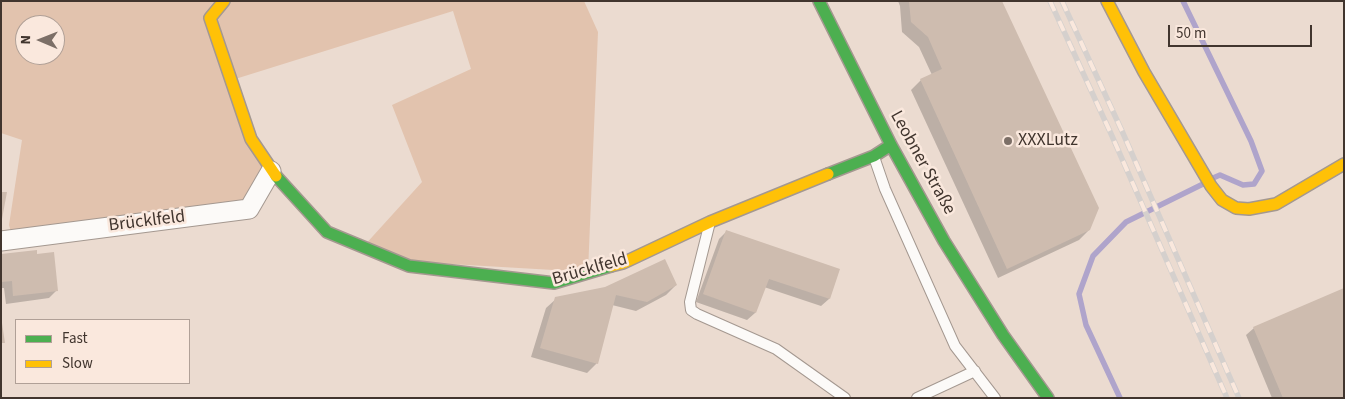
<!DOCTYPE html>
<meta charset="utf-8">
<style>
body{margin:0}
#map{position:relative;width:1345px;height:399px;overflow:hidden;background:#ebdbd0;font-family:"Source Sans 3",sans-serif}
canvas{display:block}
.frame{position:absolute;inset:0;border:2px solid #41352e;pointer-events:none}
.legend{position:absolute;left:15px;top:319px;width:175px;height:65px;box-sizing:border-box;background:#fae8dd;border:1px solid #b0a097;margin:0;padding:6px 9px;list-style:none;font-size:15px;color:#41352e}
.legend li{display:flex;align-items:center;gap:10px;height:25px}
.legend b{width:25px;border:1px solid #b0a097}
.north{position:absolute;left:15px;top:15px;width:50px;height:50px;box-sizing:border-box;background:#fae8dd;border:1px solid #b0a097;border-radius:50%;rotate:271deg;font-size:14px;font-weight:700;line-height:20px;text-align:center;color:#41352e}
.north::after{content:'';display:block;margin:auto;width:18px;height:22px;background:#7c6f67;clip-path:polygon(50% 0,100% 100%,50% 72%,0 100%)}
.scale{position:absolute;left:1168px;top:25px;width:144px;height:22px;box-sizing:border-box;border:2px solid #41352e;border-top:0;padding-left:6px;font-size:15px;line-height:18px;white-space:nowrap;color:#41352e;-webkit-text-stroke:4px #fae8dd;paint-order:stroke}
</style>
<div id="map">
<canvas width="1345" height="399"></canvas>
<div class="frame"></div>
<ul class="legend">
<li><b style="height:6px;background:#4caf50"></b>Fast</li>
<li><b style="height:6px;background:#ffc107"></b>Slow</li>
</ul>
<div class="north">N</div>
<div class="scale">50 m</div>
</div>
<script>
const context = document.querySelector('canvas').getContext('2d');
context.lineJoin = 'round';
function fill(path, color) {
  context.fillStyle = color;
  context.fill(path, 'evenodd');
}
function toPath(rows) {
  const path = new Path2D();
  for (const r of rows) {
    path.moveTo(r[0], r[1]);
    for (let i = 2; i < r.length; i += 2) path.lineTo(r[i], r[i + 1]);
  }
  return path;
}
function trace(path, color, width, dash) {
  context.strokeStyle = color;
  context.lineWidth = width;
  context.lineCap = dash ? 'butt' : 'round';
  context.setLineDash(dash || []);
  context.stroke(path);
}
function label(font, color, halo, rows, align = 'center') {
  context.font = font + ' "Source Sans 3",sans-serif';
  context.lineWidth = 5;
  context.setLineDash([]);
  context.textBaseline = 'middle';
  context.strokeStyle = halo;
  context.fillStyle = color;
  for (const [text, x, y, turn = 0] of rows) {
    context.save();
    context.translate(x, y);
    context.rotate((+turn || 0) * Math.PI / 180);
    context.textAlign = isNaN(turn) ? turn : align;
    if (halo) context.strokeText(text, 0, 0);
    context.fillText(text, 0, 0);
    context.restore();
  }
}
const green = toPath([
 [1,1,584,1,598,32,588,272,398,261,363,247,422,182,392,105,471,69,453,11,232,80,271,171,249,209,13,239,9,225,22,140,1,133],
 [25,25,55,25,55,55,25,55]
]);
const shadow = toPath([
 [898,1,1001,1,1089,230,1079,240,998,278,911,90,921,80,932,75,919,47,902,32,900,6],
 [727,231,839,270,829,299,821,306,764,287,755,313,747,320,696,302,719,239],
 [1,255,36,256,57,290,49,298,6,304,4,288,1,288],
 [676,285,666,295,636,311,612,305,597,363,587,373,531,357,546,308,556,299],
 [1254,328,1344,398,1272,398,1246,335]
]);
const stream = toPath([
 [1183,1,1251,141,1262,171,1254,184,1243,185,1220,175,1213,178],
 [1120,398,1086,325,1079,294,1093,256,1126,222,1203,184]
]);
const building = toPath([
 [909,1,1002,1,1099,208,1090,230,1007,269,920,79,942,69,928,37,911,22],
 [1,192,7,192,2,219,1,219],
 [726,230,840,269,830,299,769,279,756,313,703,294],
 [37,250,37,254,54,252,58,291,13,296,12,281,1,282,1,254],
 [665,259,677,285,647,302,616,295,598,364,540,348,555,297,605,287],
 [1344,288,1344,398,1283,398,1253,327],
 [2,323,5,343,1,343,1,324]
]);
const lane = toPath([
 [874,157,885,189,955,346,995,398],
 [709,226,690,302,691,310,697,314,776,349,845,398],
 [917,398,975,371]
]);
const street = toPath([
 [1,241,249,209,271,171]
]);
const fast = toPath([
 [819,1,891,145,944,241,1003,335,1048,398],
 [828,174,874,156,891,145],
 [276,176,327,232,409,266,554,283,611,266]
]);
const slow = toPath([
 [224,1,210,18,251,139,276,176],
 [1107,1,1144,72,1211,186,1222,200,1236,208,1249,209,1276,204,1344,164],
 [611,266,623,263,710,222,828,174]
]);
const rail = toPath([
 [1050,1,1112,136,1227,398],
 [1062,1,1122,131,1239,398]
]);
const markers = [
 [1008,141,5,"#7c6f67"]
];
const poiNames = [
 ["XXXLutz",1018,141]
];
const streetNames = [
 ["Leobner Straße",922,163,61],
 ["Brücklfeld",147,222,-7],
 ["Brücklfeld",590,270,-16]
];
fill(green, '#e2c3ae');
fill(shadow, '#0003');
trace(stream, '#afa4cb', 5.5);
fill(building, '#cebcaf');
trace(lane, '#a49890', 12);
trace(street, '#a49890', 21);
trace(fast, '#a49890', 14);
trace(slow, '#a49890', 14);
trace(lane, '#fcfaf8', 10);
trace(street, '#fcfaf8', 19);
trace(fast, '#4caf50', 11);
trace(slow, '#ffc107', 11);
trace(rail, '#d5d0cd', 5.5);
trace(rail, '#fae8dd', 4, [11]);
for (const [x, y, r, color] of markers) {
  const dot = new Path2D();
  dot.arc(x, y, r, 0, 2 * Math.PI);
  context.fillStyle = color;
  context.fill(dot);
  trace(dot, '#fae8dd', 2);
}
label('18px', '#41352e', '#fae8dd', poiNames, 'left');
label('18px', '#41352e', '#fae8dd', streetNames);
</script>
